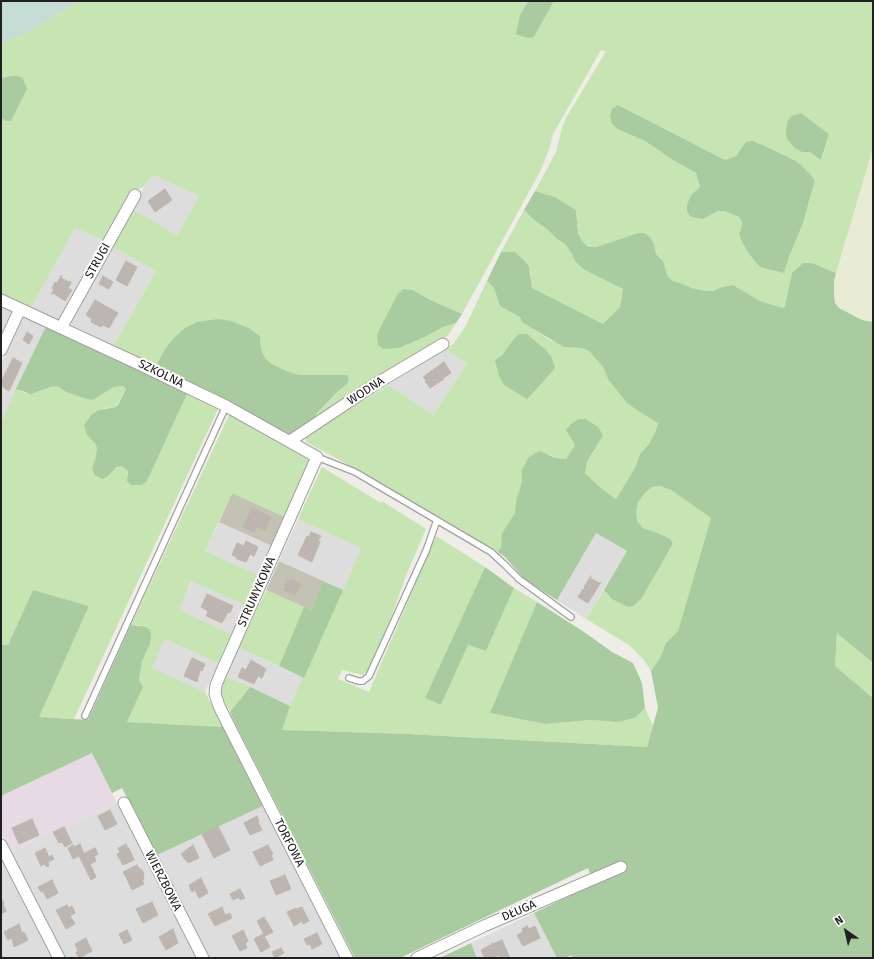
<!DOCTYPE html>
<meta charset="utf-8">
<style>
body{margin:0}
#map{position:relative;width:874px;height:959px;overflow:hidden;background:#efede7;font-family:"Fira Sans",sans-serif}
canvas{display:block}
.frame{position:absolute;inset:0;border:2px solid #202020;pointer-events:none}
.north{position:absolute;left:826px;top:911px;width:40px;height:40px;-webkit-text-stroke:3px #fff;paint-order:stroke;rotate:326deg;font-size:11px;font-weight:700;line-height:16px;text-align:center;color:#202020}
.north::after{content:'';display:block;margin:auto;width:14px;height:18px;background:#202020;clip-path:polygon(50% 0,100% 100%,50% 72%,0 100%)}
</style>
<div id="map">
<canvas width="874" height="959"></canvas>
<div class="frame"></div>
<div class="north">N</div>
</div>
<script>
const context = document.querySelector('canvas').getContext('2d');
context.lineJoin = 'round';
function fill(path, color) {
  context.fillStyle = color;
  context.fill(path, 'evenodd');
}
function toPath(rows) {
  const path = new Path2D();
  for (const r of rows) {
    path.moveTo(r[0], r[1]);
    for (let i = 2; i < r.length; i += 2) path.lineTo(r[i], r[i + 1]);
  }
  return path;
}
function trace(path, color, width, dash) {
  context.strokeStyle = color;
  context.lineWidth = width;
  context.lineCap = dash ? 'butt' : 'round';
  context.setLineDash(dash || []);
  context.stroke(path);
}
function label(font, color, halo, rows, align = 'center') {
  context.font = font + ' "Fira Sans",sans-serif';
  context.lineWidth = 4;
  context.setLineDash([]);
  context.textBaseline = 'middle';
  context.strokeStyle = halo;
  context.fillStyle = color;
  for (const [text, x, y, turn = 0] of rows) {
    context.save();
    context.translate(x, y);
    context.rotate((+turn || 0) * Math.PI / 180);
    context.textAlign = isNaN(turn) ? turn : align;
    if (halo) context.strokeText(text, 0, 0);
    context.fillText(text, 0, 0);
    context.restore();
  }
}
const residential = toPath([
 [155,176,199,196,177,235,132,210,149,178],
 [75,228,105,241,59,321,31,308],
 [111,246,156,271,114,345,72,325,71,319],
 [1,305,14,311,1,338],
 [24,315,46,326,1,423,1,364],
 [445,349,467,363,433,415,388,385],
 [298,519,361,548,343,590,279,561],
 [219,522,272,546,258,575,205,551],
 [596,533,627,551,586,619,557,600],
 [192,581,245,605,231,634,178,610],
 [165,639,218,663,205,692,151,669],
 [239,648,304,678,290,706,226,677],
 [117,803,196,958,65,958,11,852],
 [263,806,341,958,210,958,157,855],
 [1,857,52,958,1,958],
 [534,913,557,958,477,958,471,943]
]);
const industrial = toPath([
 [92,753,117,803,11,852,1,833,1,796]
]);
const construction = toPath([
 [232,493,285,517,272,546,219,522],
 [279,561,343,590,330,619,266,590]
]);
const farmland = toPath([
 [873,148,873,322,862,320,839,308,835,303,834,296,834,281]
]);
const grass = toPath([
 [78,1,528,1,520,15,534,37,554,1,873,1,873,148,836,273,812,263,803,263,792,274,785,306,783,308,760,301,733,285,722,287,713,291,705,291,692,288,683,284,673,281,668,277,663,261,656,254,654,244,650,237,644,233,638,233,596,247,588,245,582,241,578,233,576,210,555,197,535,191,556,152,562,128,566,118,606,51,601,50,553,134,550,147,541,170,462,314,430,300,413,290,403,289,397,295,380,328,399,348,425,337,443,327,456,323,449,334,444,339,312,423,317,413,336,393,346,385,347,376,304,375,295,374,282,369,272,364,265,358,261,349,260,336,249,328,242,325,231,321,165,349,155,368,114,345,156,271,111,246,132,209,177,235,199,196,155,176,149,178,145,186,136,190,105,241,75,228,31,308,1,294,1,118,6,121,27,89,23,78,12,76,1,78,1,43,26,33],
 [618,105,725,160,736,156,742,149,765,146,796,161,815,180,803,223,789,257,784,273,763,268,759,266,749,254,742,242,739,234,741,229,742,222,739,217,724,211,718,211,703,219,692,194,700,187,696,173,673,160,645,141,632,135],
 [801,113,829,134,822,159,810,152],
 [524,210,534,220,547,229,557,239,565,244,572,254,575,261,583,269,623,289,620,307,603,325,532,288,530,280,531,273,525,261,515,252,501,252],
 [487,281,494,288,500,306,520,317,522,322,530,327,550,340,574,348,581,348,589,351,603,367,608,379,658,423,656,430,649,444,640,454,635,468,616,499,601,488,585,473,587,462,595,450,567,430,575,445,566,459,555,458,550,455,535,453,528,459,522,470,523,482,516,501,515,513,501,542,501,547,498,552,436,515,382,485,358,470,306,442,306,436,388,385,433,415,467,363,445,349,453,344,465,327],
 [527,334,545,349,551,356,495,360,502,355,513,340],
 [52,386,59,387,66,392,86,399,93,400,114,387,123,386,126,389,116,407,106,408,99,410,87,420,97,448,96,456,92,469,108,476,118,467,122,466,128,471,127,476,147,481,188,392,219,407,74,719,38,717,89,606,33,590,8,645,1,645,1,423,16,389,25,393,37,392],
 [230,413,260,429,259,432,310,461,285,517,232,493,205,551,258,575,245,605,191,581,179,610,231,634,218,663,165,639,152,668,205,692,223,727,127,722,143,687,139,680,142,661,150,644,139,625,131,625],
 [322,467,381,503,382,501,426,529,407,573,392,615,369,669,363,675,342,670,338,679,369,692,436,536,485,567,425,698,441,705,468,645,486,651,514,588,537,602,490,713,545,724,590,720,618,722,635,718,645,708,653,726,647,747,408,734,281,730,290,706,343,590,361,548,298,519],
 [660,486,671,490,711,518,678,631,666,643,660,658,651,671,644,660,629,645,586,619,604,590,612,599,638,602,673,545,643,528,636,521,636,512,638,502,645,493,652,487],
 [266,590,304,607,279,666,239,648],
 [837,632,873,663,873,698,835,666],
 [226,677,250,687,230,712,220,692]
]);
const forest = toPath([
 [528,1,554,1,534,37,528,38,516,34,520,15],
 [12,76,17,76,23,78,27,89,11,121,6,121,1,118,1,78],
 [618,105,725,160,736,156,746,142,752,141,765,146,796,161,804,168,815,180,803,223,789,257,784,273,763,268,759,266,749,254,742,242,739,234,741,229,742,222,739,217,724,211,718,211,703,219,691,217,687,212,687,204,692,194,700,187,696,173,673,160,645,141,618,129,612,124,610,115,612,109],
 [801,113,829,134,821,160,810,152,802,152,795,148,787,139,786,131,788,120,792,116],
 [535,191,555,197,576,210,578,233,582,241,588,246,596,247,638,233,644,233,650,237,654,244,656,254,663,261,668,277,673,281,683,284,692,288,705,291,713,291,722,287,733,285,760,301,783,308,785,306,792,273,803,263,812,263,836,273,834,281,834,296,835,303,839,308,862,320,873,322,873,663,837,633,835,666,873,698,873,958,572,958,572,955,565,958,557,958,534,913,594,884,588,868,400,958,355,958,237,727,230,712,250,687,290,706,282,730,408,734,647,747,658,708,651,671,660,658,666,643,678,631,711,518,671,490,660,486,652,487,645,493,638,502,636,512,637,521,643,528,662,535,670,539,673,544,641,599,633,606,628,607,612,599,604,590,627,551,596,533,557,600,525,580,505,557,498,552,501,547,502,533,515,513,516,501,522,482,522,470,528,458,535,453,540,451,555,458,566,459,575,445,566,430,571,424,579,419,585,419,592,423,598,427,603,435,587,462,585,473,601,488,616,499,635,468,640,454,649,444,656,430,658,423,637,410,627,403,608,379,603,367,589,351,581,348,564,347,530,327,522,322,520,317,500,306,494,288,487,281,501,252,515,252,525,261,529,267,532,288,603,324,620,307,623,289,583,269,575,261,572,254,565,244,557,239,547,229,534,220,524,210],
 [403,289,413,290,430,300,462,314,456,323,443,327,425,337,399,348,383,349,378,345,377,336,380,328,397,295],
 [219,319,231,321,249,328,260,336,261,349,265,358,272,364,282,369,295,374,304,375,347,375,349,379,346,385,336,393,317,413,312,423,290,436,155,368,165,349,175,337,185,328,197,322],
 [46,326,188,392,147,481,141,485,131,485,127,481,128,471,122,466,117,467,108,476,102,479,95,475,92,469,96,456,97,448,95,443,87,435,84,425,92,414,99,410,116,407,118,405,126,389,123,386,114,387,93,400,86,399,66,392,59,387,53,386,31,394,16,389],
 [519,334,527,334,545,349,551,356,555,368,541,384,527,399,504,385,499,376,495,360,502,355,513,340],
 [485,567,514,588,486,651,468,645,441,705,425,698],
 [323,582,343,590,304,678,279,666,304,607,312,611],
 [33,590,89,606,39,717,88,720,131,625,146,627,150,630,151,635,150,644,142,661,139,680,143,687,127,722,223,727,263,806,157,855,122,788,112,793,92,753,1,796,1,645,8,645],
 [537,602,584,632,612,652,633,663,642,683,645,708,635,718,618,722,590,720,545,724,490,713],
 [471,943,477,958,440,958]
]);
const wetland = toPath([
 [1,1,78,1,26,33,1,43]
]);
const building = toPath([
 [165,189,172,200,155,212,148,201,165,189],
 [126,261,137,267,127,286,116,280,126,261],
 [61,276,61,278,69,282,70,281,71,283,68,288,72,290,65,301,53,293,51,295,54,289,52,288,55,282,57,283,61,276],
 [103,276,113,282,109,289,99,284,103,276],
 [95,300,118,313,109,328,103,325,101,327,91,322,92,319,86,315,95,300],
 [27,332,33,336,29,344,23,340,27,332],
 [13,358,22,363,9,391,4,388,1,382,13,358],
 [444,362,451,373,443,378,444,379,430,388,425,381,426,380,423,377,444,362],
 [252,508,271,517,265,530,257,526,254,532,243,527,252,508],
 [311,532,321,536,318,541,320,542,312,562,298,555,307,536,309,537,311,532],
 [246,541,258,547,254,556,250,554,246,562,237,559,236,557,232,555,237,543,244,546,246,541],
 [591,576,590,578,592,579,599,583,601,582,588,603,578,597,583,589,584,590,585,588,584,587,591,576],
 [287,579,290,581,291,579,301,584,295,595,284,590,286,586,284,585,287,579],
 [207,594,233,606,230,613,228,612,222,623,206,616,208,611,201,607,207,594],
 [192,658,205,664,202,671,200,670,197,682,184,676,192,658],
 [251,660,266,669,262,678,258,676,254,684,238,677,242,668,246,670,251,660],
 [110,810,117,824,105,830,98,816,110,810],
 [257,816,259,821,258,822,262,830,250,835,244,823,257,816],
 [32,819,39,835,19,844,12,828,32,819],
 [218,826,230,850,222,854,210,830,218,826],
 [64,827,72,843,65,847,62,842,59,843,53,832,64,827],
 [210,830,222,854,214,858,202,834,210,830],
 [80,844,84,854,79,856,74,847,80,844],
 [126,844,128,849,120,853,118,848,126,844],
 [73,845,79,856,73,859,68,848,73,845],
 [193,845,199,858,188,863,181,854,193,845],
 [268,845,273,854,271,855,273,860,260,866,253,852,268,845],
 [45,848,49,857,52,855,54,859,48,862,49,866,47,867,44,864,41,866,35,853,45,848],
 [95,848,98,854,82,862,79,856,95,848],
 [129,848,134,860,123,865,117,854,129,848],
 [94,856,96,861,90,864,96,877,91,880,82,862,94,856],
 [137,865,140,870,126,877,123,872,137,865],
 [141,869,144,873,143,875,144,879,142,880,144,884,132,890,126,877,141,869],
 [285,875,291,889,276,895,270,881,285,875],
 [201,878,208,893,199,898,195,890,192,892,189,885,201,878],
 [52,880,58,893,47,899,43,891,41,892,38,887,52,880],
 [240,889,245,898,240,900,239,897,233,900,230,894,240,889],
 [1,898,4,903,3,904,6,911,1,914,1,898],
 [152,902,158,915,143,923,136,909,152,902],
 [67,905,69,908,72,906,75,913,70,916,75,924,66,929,56,910,67,905],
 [222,907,225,915,230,913,232,918,215,926,208,914,222,907],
 [302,907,309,921,303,924,302,921,294,926,287,912,296,908,297,909,302,907],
 [264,917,273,932,265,936,257,921,264,917],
 [19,924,22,933,24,932,28,940,14,947,12,938,8,940,4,932,19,924],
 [527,926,529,929,535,926,540,938,523,946,517,935,523,932,522,929,527,926],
 [173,929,178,943,166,950,159,937,173,929],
 [127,930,132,940,124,944,119,934,127,930],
 [243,930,248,941,245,943,247,948,240,951,232,936,243,930],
 [317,933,322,944,312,949,310,944,307,945,304,939,317,933],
 [263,934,270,947,261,952,254,939,263,934],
 [86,938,92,951,79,958,76,952,78,951,75,944,86,938],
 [502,940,510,958,500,958,499,955,492,958,485,958,481,950,492,944,491,943,493,944,502,940],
 [281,948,284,953,275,958,272,952,281,948]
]);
const lane = toPath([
 [317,457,355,472,491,552,504,564,519,579,571,617],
 [349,678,358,681,363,681,369,676,426,551,437,520],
 [85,716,226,406]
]);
const street = toPath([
 [1,300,141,365,226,406,317,457,221,673,216,685,215,694,219,706,230,728,347,958],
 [61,328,135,195],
 [1,350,20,309],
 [290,441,374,385,443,344],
 [124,803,203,958],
 [1,845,59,958],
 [417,958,484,926,621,867]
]);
const streetNames = [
 ["STRUGI",98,261,-61],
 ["SZKOLNA",161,374,26],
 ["WODNA",366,391,-33],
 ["STRUMYKOWA",257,592,-66],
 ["TORFOWA",289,843,63],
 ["WIERZBOWA",163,881,63],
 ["DŁUGA",519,911,-23]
];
fill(residential, '#dedddd');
fill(industrial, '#e8dae4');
fill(construction, '#c2c3b3');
fill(farmland, '#e8ecd4');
fill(grass, '#c6e5b2');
fill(forest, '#a8cba0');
fill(wetland, '#c5dcd4');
fill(building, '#bdb6b0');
trace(building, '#c0b6ab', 1);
trace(lane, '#a1a1a1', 8);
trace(street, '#a1a1a1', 13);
trace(lane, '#fff', 5.5);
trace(street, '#fff', 11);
label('12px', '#202020', '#fff', streetNames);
</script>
